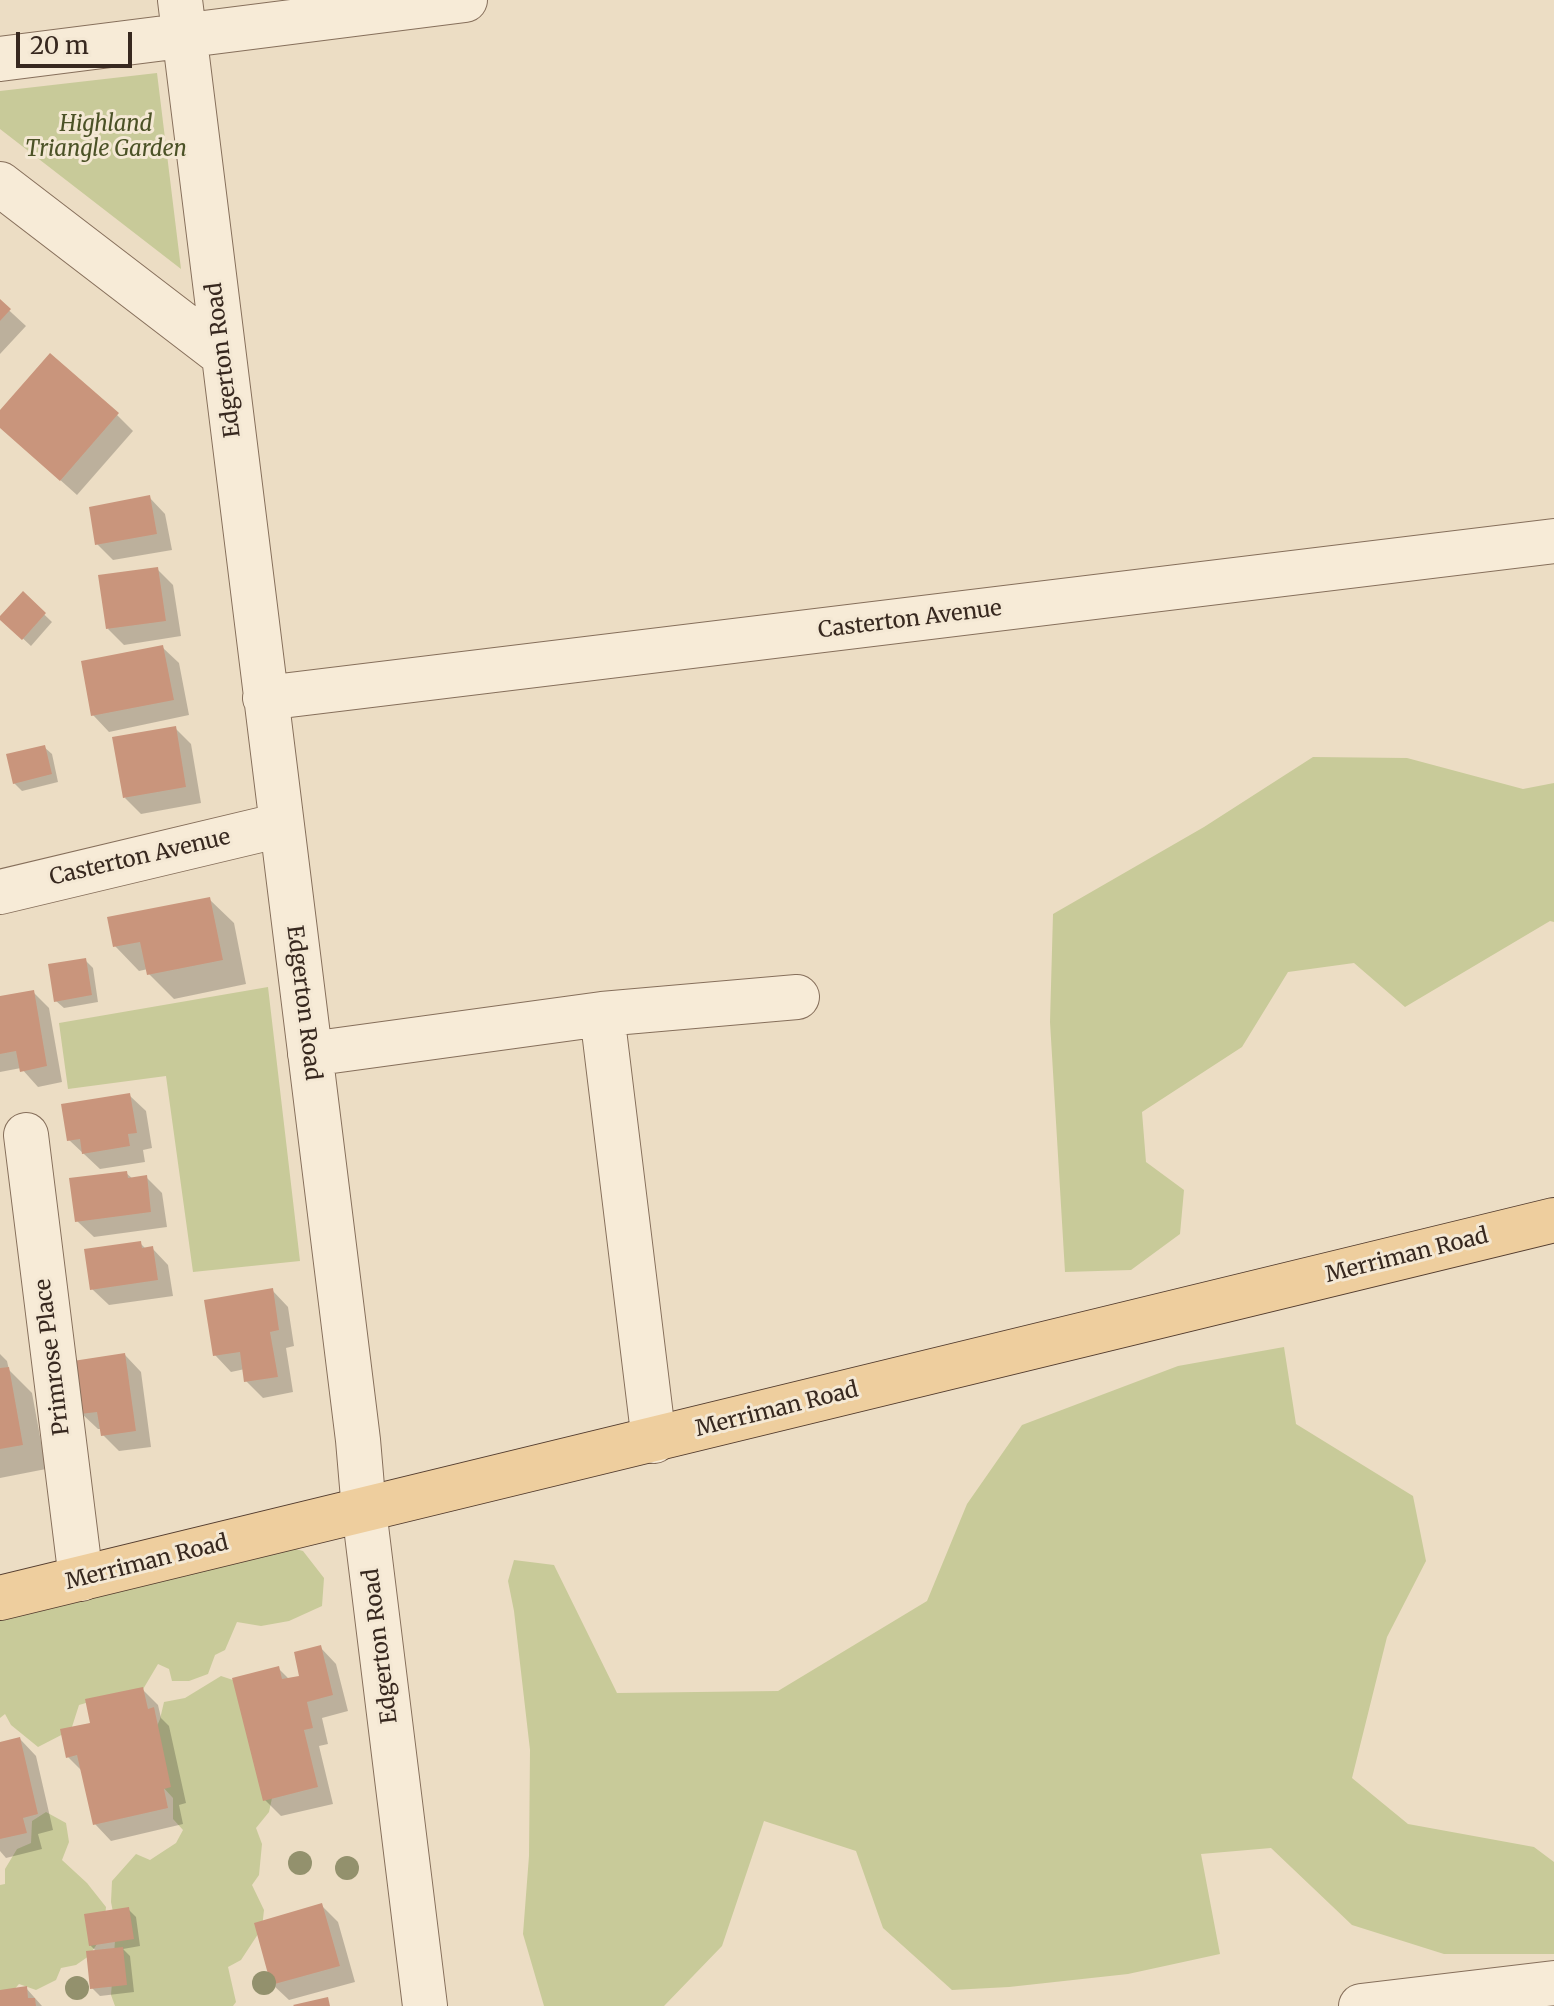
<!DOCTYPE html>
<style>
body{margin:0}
#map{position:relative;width:1554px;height:2006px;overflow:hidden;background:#ecddc4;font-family:Merriweather,serif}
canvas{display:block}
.scale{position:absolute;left:16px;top:32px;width:116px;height:36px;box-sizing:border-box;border:4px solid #37281f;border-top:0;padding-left:10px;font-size:24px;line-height:28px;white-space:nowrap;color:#37281f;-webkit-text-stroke:6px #f4e8d4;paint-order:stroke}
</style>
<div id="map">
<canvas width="1554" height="2006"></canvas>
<div class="scale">20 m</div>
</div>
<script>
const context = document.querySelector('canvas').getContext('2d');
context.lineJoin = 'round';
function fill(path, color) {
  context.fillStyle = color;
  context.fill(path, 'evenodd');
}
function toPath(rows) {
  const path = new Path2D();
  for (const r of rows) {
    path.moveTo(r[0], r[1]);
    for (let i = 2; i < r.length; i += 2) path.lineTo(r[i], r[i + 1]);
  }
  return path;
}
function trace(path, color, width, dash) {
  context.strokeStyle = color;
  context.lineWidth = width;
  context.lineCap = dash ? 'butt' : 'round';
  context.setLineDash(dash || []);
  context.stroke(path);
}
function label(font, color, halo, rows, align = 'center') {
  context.font = font + ' Merriweather,serif';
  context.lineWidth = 6;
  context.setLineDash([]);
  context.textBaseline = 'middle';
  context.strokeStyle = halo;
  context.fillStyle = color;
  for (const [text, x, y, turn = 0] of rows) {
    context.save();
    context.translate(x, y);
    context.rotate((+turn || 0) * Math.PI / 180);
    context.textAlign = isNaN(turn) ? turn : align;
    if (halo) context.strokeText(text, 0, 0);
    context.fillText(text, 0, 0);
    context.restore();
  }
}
const green = toPath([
 [157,73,181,269,0,129,0,91],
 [1313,757,1407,758,1523,789,1554,783,1554,922,1550,921,1405,1007,1354,963,1288,972,1242,1047,1142,1112,1146,1162,1184,1190,1180,1234,1131,1270,1065,1272,1050,1022,1053,914,1204,827],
 [268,987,300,1261,193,1272,166,1076,68,1089,59,1023],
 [1284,1347,1296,1424,1413,1496,1426,1561,1387,1637,1352,1778,1408,1824,1534,1847,1554,1862,1554,1954,1444,1954,1352,1925,1271,1848,1201,1854,1220,1954,1128,1974,1009,1987,952,1990,883,1928,856,1851,764,1821,722,1946,664,2006,544,2006,523,1934,529,1856,530,1750,514,1611,508,1581,514,1560,554,1565,617,1693,778,1691,927,1601,967,1504,1022,1425,1178,1366],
 [274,1543,303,1551,324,1578,322,1606,289,1621,261,1626,237,1622,225,1650,215,1655,208,1674,189,1681,172,1681,169,1669,158,1664,139,1696,96,1700,79,1705,71,1730,38,1747,11,1725,5,1714,0,1718,0,1597],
 [221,1676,239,1682,275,1784,269,1812,256,1828,262,1844,259,1875,252,1885,264,1910,262,1928,241,1960,228,1967,236,2002,233,2006,115,2006,111,1995,116,1927,111,1902,112,1881,136,1854,150,1860,176,1843,183,1830,173,1819,173,1798,160,1784,154,1733,160,1719,164,1702,185,1698],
 [46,1812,66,1823,69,1842,62,1860,87,1883,106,1907,103,1935,89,1956,76,1965,61,1968,56,1980,36,1990,19,1984,12,1992,0,1997,0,1885,5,1884,5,1869,17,1849,31,1843,32,1821]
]);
const shadow = toPath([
 [0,302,26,326,0,354],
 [0,413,117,415,133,431,77,495,0,426],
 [149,497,165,514,172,550,113,560,97,544],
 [157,569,173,585,181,636,124,645,108,629],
 [23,594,52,622,31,646,1,618],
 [162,647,179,663,189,715,109,732,93,715],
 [175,728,191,744,201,803,141,814,125,798],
 [44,747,52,754,58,782,22,791,14,783],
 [209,899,234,923,246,984,174,999,149,974,148,969,139,971,115,946],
 [85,960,93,968,98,1002,64,1008,56,1001],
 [33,992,49,1008,62,1082,38,1087,21,1068,0,1072,0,998],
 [129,1095,146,1111,152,1148,143,1150,145,1162,100,1169,69,1140],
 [126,1173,133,1179,146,1177,162,1193,167,1227,94,1237,77,1221],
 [140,1243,146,1249,152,1248,168,1265,173,1296,109,1305,92,1289],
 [272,1290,288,1307,294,1346,286,1348,293,1392,263,1398,246,1381,245,1369,231,1372,215,1355],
 [0,1354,7,1361,9,1370,32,1393,46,1469,0,1478],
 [125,1355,141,1372,151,1447,119,1451,103,1435,102,1429,98,1429,81,1413],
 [320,1647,336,1664,348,1711,322,1718,328,1744,319,1746,333,1804,281,1816,265,1800,278,1668,290,1680,301,1677],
 [142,1689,158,1705,161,1718,169,1726,186,1803,179,1805,183,1824,111,1841,95,1824,83,1772,68,1757],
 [20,1739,36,1756,53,1830,38,1834,42,1849,6,1858,0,1851,0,1744],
 [322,1906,338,1922,355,1982,289,2000,272,1984],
 [128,1909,136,1917,140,1946,123,1949,130,1956,134,1992,100,1996,92,1988,97,1952,90,1945],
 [26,1988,42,2006,0,2006,0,1992]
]);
const building = toPath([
 [0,299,11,309,0,321],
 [50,353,119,413,60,481,0,428,0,410],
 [150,495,157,534,95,545,89,507],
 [158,567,166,621,106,629,98,575],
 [23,591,46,613,22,640,0,620,0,616],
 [163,645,174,700,91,716,81,661],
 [176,726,186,787,123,798,112,737],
 [45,745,52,774,13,784,6,754],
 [210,897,223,960,147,975,140,942,113,947,107,917],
 [86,958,92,995,54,1002,48,964],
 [34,990,47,1066,20,1072,16,1051,0,1054,0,996],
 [130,1093,137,1133,128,1134,130,1146,82,1154,80,1139,67,1141,61,1104],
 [127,1171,128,1178,147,1175,151,1212,75,1222,69,1178],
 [141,1241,142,1248,153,1246,158,1280,90,1290,84,1249],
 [273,1288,279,1330,270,1332,278,1377,244,1382,240,1352,213,1356,204,1300],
 [125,1353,136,1431,101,1436,97,1412,80,1414,73,1361],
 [9,1367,23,1445,0,1449,0,1368],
 [321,1645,333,1695,307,1702,313,1728,304,1730,318,1787,263,1801,232,1678,279,1666,282,1679,299,1676,294,1652],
 [143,1687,148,1709,154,1707,171,1787,164,1789,168,1808,93,1825,77,1755,66,1758,60,1729,90,1723,85,1699],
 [20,1737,38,1814,23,1818,27,1833,0,1839,0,1742],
 [322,1903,340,1966,271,1985,254,1923],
 [129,1907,134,1939,89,1946,84,1914],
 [123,1947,127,1985,90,1989,86,1951],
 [27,1986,28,1998,35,1998,36,2006,0,2006,0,1990],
 [328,1997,330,2006,294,2006,293,2005]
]);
const minor = toPath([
 [180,0,358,1440,364,1510,425,2006],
 [0,59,465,0],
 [0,184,223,355],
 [265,698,1554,541],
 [0,892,281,825],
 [602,1014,654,1441],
 [310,1054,602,1014,797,997],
 [26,1135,81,1579],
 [1361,2006,1554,1983]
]);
const major = toPath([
 [0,1598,1554,1220]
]);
const trees = [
 [300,1863],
 [347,1868],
 [264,1983],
 [77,1988]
];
const parkNames = [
 ["Highland",106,125],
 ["Triangle Garden",106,150]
];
const streetNames = [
 ["Edgerton Road",224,360,-97],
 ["Casterton Avenue",910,620,-7],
 ["Casterton Avenue",140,858,-13],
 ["Edgerton Road",303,1003,83],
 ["Merriman Road",1407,1256,-14],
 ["Primrose Place",53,1357,-97],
 ["Merriman Road",777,1410,-14],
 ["Merriman Road",147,1563,-14],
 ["Edgerton Road",381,1646,-97]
];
fill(green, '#c8ca99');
fill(shadow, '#0003');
fill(building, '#c9957c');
trace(minor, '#866f5b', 46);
trace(major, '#543d2f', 46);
trace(minor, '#f7ebd7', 44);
trace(major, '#eece9e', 44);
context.fillStyle = '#93916d';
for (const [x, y] of trees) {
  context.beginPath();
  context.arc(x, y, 12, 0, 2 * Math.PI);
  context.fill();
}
label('italic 22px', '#4b5226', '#f4e8d4', parkNames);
label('22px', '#37281f', '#f4e8d4', streetNames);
</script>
